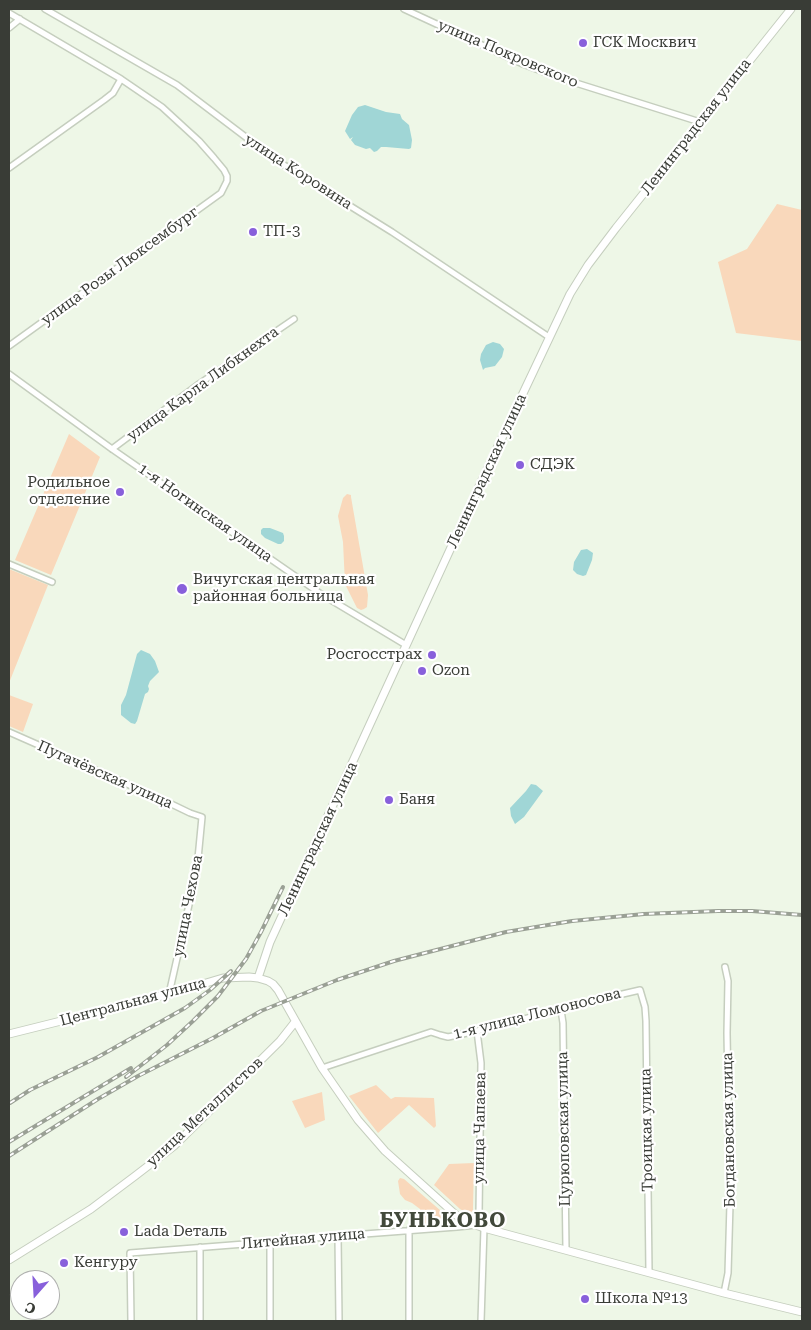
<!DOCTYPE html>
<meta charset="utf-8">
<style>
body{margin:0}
#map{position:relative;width:811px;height:1330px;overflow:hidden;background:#eef7e7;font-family:"Roboto Serif",serif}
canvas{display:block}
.frame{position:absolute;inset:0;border:10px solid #393c36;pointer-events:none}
.north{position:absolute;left:10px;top:1270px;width:50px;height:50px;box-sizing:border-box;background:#fff;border:1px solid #b0b1af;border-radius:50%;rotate:199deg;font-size:14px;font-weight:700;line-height:20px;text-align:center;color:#393c36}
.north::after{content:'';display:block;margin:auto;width:18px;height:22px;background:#8860db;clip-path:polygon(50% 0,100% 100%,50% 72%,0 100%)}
</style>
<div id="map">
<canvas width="811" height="1330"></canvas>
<div class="frame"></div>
<div class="north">С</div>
</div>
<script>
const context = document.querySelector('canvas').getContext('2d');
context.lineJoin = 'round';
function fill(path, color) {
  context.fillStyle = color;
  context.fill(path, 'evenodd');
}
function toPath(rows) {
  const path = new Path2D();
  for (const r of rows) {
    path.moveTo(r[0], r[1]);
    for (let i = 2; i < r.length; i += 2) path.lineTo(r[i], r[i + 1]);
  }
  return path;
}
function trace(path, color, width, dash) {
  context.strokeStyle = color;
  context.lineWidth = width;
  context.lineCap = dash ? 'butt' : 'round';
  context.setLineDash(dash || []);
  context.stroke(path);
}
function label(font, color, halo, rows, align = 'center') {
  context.font = font + ' "Roboto Serif",serif';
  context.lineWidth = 4.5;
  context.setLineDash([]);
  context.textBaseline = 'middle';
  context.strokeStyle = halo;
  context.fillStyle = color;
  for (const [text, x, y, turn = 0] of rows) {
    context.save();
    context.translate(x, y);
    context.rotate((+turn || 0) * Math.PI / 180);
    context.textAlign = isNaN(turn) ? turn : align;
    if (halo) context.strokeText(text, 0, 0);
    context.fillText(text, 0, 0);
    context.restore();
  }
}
const green = toPath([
 [777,204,802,210,802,341,736,333,718,262,747,249],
 [69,434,100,457,51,575,15,560],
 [347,494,351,495,351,497,368,595,367,607,364,609,361,610,357,608,345,584,343,542,338,516,343,498],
 [9,569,48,585,9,683],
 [9,695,33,704,23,732,9,726],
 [376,1085,391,1099,395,1097,434,1098,436,1126,434,1128,409,1105,378,1133,349,1096],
 [322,1092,325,1120,305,1128,292,1101],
 [474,1163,473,1207,473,1211,469,1213,467,1213,460,1209,434,1185,449,1164],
 [400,1178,404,1179,448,1217,449,1220,447,1223,427,1224,421,1222,420,1219,421,1214,420,1209,412,1203,405,1200,400,1194,398,1181]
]);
const water = toPath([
 [365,105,386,112,400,114,402,119,409,125,412,140,411,148,409,149,386,147,381,147,377,151,374,152,370,148,366,149,355,145,351,140,353,137,350,139,345,131,352,115,358,107],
 [493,342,500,344,504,349,502,357,495,366,485,368,483,370,480,360,481,354,486,345],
 [263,528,270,528,283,533,284,536,284,541,281,544,278,544,265,538,261,534,261,530],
 [587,549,593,553,592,560,586,575,583,576,577,574,573,570,574,562,581,550],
 [141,650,150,654,155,661,159,672,150,681,148,686,149,689,148,692,145,694,137,721,135,724,131,723,121,715,121,705,126,695,137,654],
 [531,784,536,785,543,791,524,817,515,824,511,816,510,808,526,791]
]);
const street = toPath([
 [45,9,177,85,276,160,392,232,549,337],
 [404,9,523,64,560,78,700,122],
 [9,13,121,79,162,107,199,141,214,158,224,170,227,176,227,181,221,193,9,346],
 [9,28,20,19],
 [9,168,104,100,113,93,121,79],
 [9,374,112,449,321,594,406,645],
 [112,449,199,384,294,319],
 [9,564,52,582],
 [9,732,161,799,190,813,202,817,197,869,169,994],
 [561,1010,563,1023,566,1249],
 [322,1068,431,1032,440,1035,448,1037,477,1031,601,999,640,990,645,1007,646,1021,649,1272],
 [409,1230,409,1321],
 [338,1236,339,1321],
 [200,1247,200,1321],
 [724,1293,728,1273,730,1204,727,1033,728,981,725,967],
 [131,1321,130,1253,270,1242,338,1236,457,1227,476,1225,479,1214,481,1063,477,1031],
 [270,1321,270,1242],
 [481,1321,484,1228]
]);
const secondary = toPath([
 [258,978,270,942,482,480,570,294,588,265,616,228,791,9],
 [9,1034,169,994,223,978,249,977,258,978,268,981,273,984,278,990,322,1068,358,1120,385,1151,456,1215,476,1225,484,1228,724,1293,802,1312],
 [9,1260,91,1209,135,1176,174,1146,280,1041,295,1022]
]);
const rail = toPath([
 [126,1077,167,1045,193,1021,218,996,246,959,261,932,283,887],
 [10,1103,30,1090,98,1057,185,1008,210,990,231,971],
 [9,1142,131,1068],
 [9,1156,98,1099,138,1076,213,1038,261,1011,337,980,394,961,506,932,572,921,644,914,718,911,752,911,802,915]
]);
const markers = [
 [583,43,5,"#8860db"],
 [253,232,5,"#8860db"],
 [520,465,5,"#8860db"],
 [120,492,5,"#8860db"],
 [182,589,6,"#8860db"],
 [432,655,5,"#8860db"],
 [422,671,5,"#8860db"],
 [389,800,5,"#8860db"],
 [124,1232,5,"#8860db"],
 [64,1263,5,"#8860db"],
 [585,1299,5,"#8860db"]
];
const poiNames = [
 ["ГСК Москвич",593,43],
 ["ТП-3",263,232],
 ["СДЭК",530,465],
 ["Родильное",110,483,"right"],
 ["отделение",110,500,"right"],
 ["Вичугская центральная",193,580],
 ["районная больница",193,597],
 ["Росгосстрах",422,655,"right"],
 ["Ozon",432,671],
 ["Баня",399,800],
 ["Lada Dеталь",134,1232],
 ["Кенгуру",74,1263],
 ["Школа №13",595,1299]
];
const streetNames = [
 ["улица Покровского",508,54,23],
 ["Ленинградская улица",696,127,-52],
 ["улица Коровина",298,172,33],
 ["улица Розы Люксембург",120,266,-36],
 ["улица Карла Либкнехта",203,384,-36],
 ["Ленинградская улица",487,471,-65],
 ["1-я Ногинская улица",205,513,35],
 ["Пугачёвская улица",105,775,24],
 ["Ленинградская улица",318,839,-65],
 ["улица Чехова",188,906,-79],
 ["Центральная улица",133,1002,-15],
 ["1-я улица Ломоносова",537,1014,-14],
 ["улица Металлистов",205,1112,-43],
 ["улица Чапаева",480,1128,-89],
 ["Цурюповская улица",564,1129,-91],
 ["Троицкая улица",647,1130,-91],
 ["Богдановская улица",729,1130,-91],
 ["Литейная улица",303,1239,-5]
];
const districtNames = [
 ["БУНЬКОВО",443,1221]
];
fill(green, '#f9d8bb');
fill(water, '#a0d6d6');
trace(street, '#c5cebe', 8);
trace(secondary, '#c5cebe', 9);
trace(street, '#fff', 5);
trace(secondary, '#fff', 7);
trace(rail, '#9aa095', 4);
trace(rail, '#fff', 2, [5.5]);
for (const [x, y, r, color] of markers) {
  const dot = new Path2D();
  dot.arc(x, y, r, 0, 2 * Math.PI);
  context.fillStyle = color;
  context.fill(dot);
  trace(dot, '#fff', 2);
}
label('15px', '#393c36', '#fff', poiNames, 'left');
label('15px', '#393c36', '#fff', streetNames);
context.letterSpacing = '1px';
label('bold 20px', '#42493b', '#fff', districtNames);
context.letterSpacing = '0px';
</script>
